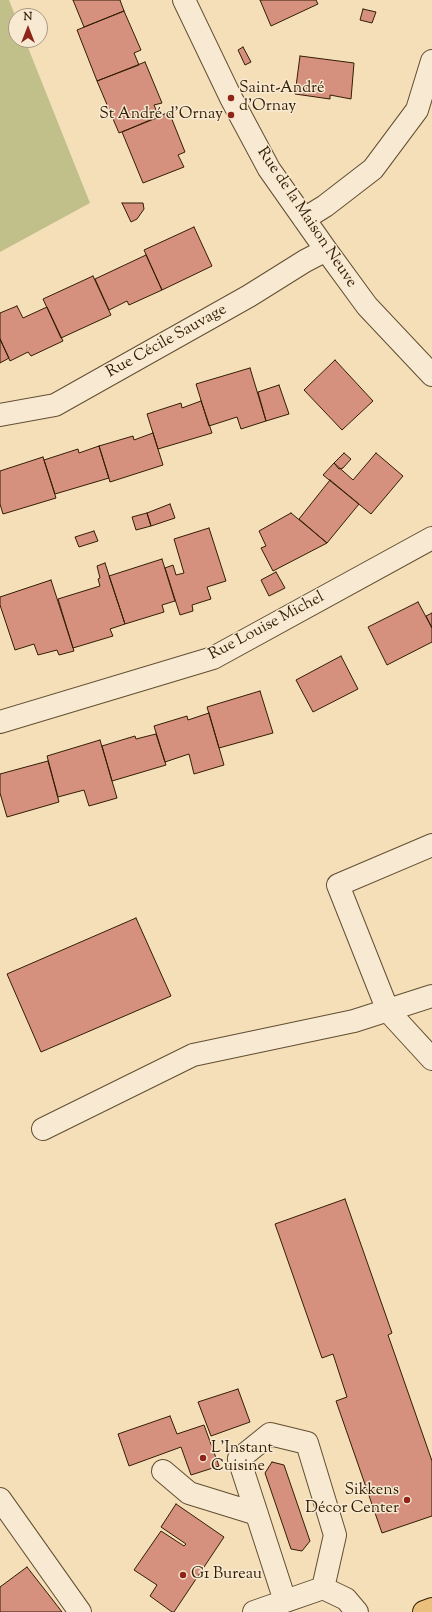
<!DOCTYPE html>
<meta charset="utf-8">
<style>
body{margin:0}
#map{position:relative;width:432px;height:1612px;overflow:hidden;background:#f4dfb9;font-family:"Sorts Mill Goudy",serif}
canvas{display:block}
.north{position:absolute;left:8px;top:8px;width:40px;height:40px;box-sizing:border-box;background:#f8ead2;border:1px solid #a99880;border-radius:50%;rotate:0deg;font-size:11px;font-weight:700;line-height:16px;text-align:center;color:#321d04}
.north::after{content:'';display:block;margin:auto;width:14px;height:18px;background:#8f2418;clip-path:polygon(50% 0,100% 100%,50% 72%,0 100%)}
</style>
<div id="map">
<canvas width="432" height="1612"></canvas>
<div class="north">N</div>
</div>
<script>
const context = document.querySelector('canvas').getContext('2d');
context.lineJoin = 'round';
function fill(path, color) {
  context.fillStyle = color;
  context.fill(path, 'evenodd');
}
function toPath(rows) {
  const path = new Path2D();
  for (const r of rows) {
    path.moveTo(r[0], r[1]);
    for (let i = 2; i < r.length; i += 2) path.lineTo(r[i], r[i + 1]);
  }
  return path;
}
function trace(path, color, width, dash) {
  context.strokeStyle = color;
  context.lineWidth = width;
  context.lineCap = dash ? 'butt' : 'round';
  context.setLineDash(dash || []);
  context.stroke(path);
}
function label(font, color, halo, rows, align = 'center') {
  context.font = font + ' "Sorts Mill Goudy",serif';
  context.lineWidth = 3;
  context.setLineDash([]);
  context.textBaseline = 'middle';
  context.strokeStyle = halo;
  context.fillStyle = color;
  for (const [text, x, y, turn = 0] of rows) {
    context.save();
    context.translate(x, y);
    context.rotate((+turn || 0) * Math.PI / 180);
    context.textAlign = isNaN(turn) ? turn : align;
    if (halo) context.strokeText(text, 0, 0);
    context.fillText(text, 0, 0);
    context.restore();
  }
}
const green = toPath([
 [0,0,9,0,16,18,16,40,25,40,90,203,0,252]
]);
const building = toPath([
 [73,0,120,0,124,11,84,27,73,0],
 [260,0,316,0,318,4,271,26,260,0],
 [363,9,376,12,372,23,360,20,363,9],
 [124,11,141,50,134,53,139,65,97,81,77,30,124,11],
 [243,47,251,62,245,65,238,50,243,47],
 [300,56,354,63,351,99,330,95,330,99,295,94,300,56],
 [145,62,162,103,154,105,159,117,119,133,97,81,145,62],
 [169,112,185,152,178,155,184,167,143,183,122,132,169,112],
 [122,203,143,203,144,209,137,219,131,222,122,203],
 [194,227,212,266,162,290,144,250,194,227],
 [146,255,162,290,129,305,127,301,109,310,95,279,146,255],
 [93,276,111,315,61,338,43,299,93,276],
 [17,306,23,318,47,307,63,341,31,356,28,352,10,361,0,339,0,313,17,306],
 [0,339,9,358,0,363,0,339],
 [335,360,373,401,342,430,304,390,335,360],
 [250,368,266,421,241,429,237,417,209,426,196,384,250,368],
 [279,385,289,414,266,421,258,392,279,385],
 [201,401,212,433,158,449,147,414,181,403,182,408,201,401],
 [153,433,163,465,110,482,99,446,133,436,134,440,153,433],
 [99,446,109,478,55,494,44,460,78,449,79,453,99,446],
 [344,453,351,459,343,468,339,469,334,463,344,453],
 [376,453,403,476,371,514,323,475,334,463,353,480,376,453],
 [43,457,56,498,3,514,0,504,0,471,43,457],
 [330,480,359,504,327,543,299,519,330,480],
 [170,504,175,518,151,526,147,513,170,504],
 [147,513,151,526,136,530,132,517,147,513],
 [291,513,327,543,273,571,261,548,266,546,259,531,291,513],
 [209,528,226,581,207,587,211,599,192,605,193,611,180,615,165,568,173,565,176,575,184,573,174,539,209,528],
 [94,531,98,541,79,547,75,537,94,531],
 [162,559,175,601,162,605,164,612,125,624,109,576,162,559],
 [105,563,125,624,110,629,113,636,73,648,58,599,100,586,98,579,100,578,97,566,105,563],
 [276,572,285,588,269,596,261,580,276,572],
 [51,580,74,651,59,655,57,650,38,655,34,644,15,650,0,605,0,597,51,580],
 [418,602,432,628,432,642,387,665,368,627,418,602],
 [432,613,432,628,426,616,432,613],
 [341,656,358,689,313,712,296,680,341,656],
 [260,691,273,733,219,748,207,707,260,691],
 [209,713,224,765,194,774,189,754,165,762,154,726,187,716,188,720,209,713],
 [156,734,166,765,112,781,102,746,135,736,136,739,156,734],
 [100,740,117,798,89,806,84,790,58,797,47,756,100,740],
 [48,761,59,802,7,817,0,793,0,774,48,761],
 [136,918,171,996,41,1052,7,974,136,918],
 [345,1199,392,1333,388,1335,432,1461,432,1516,382,1533,336,1401,347,1397,333,1354,322,1358,275,1224,345,1199],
 [238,1389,250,1422,211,1436,198,1402,238,1389],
 [170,1416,177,1434,204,1425,219,1466,191,1475,181,1447,129,1466,118,1434,170,1416],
 [272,1462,284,1465,310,1541,302,1551,291,1549,265,1473,272,1462],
 [176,1504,224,1537,174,1612,172,1612,150,1596,157,1585,134,1570,161,1531,184,1546,186,1544,161,1527,176,1504],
 [27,1567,52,1599,62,1612,0,1612,0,1587,27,1567]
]);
const minor = toPath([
 [184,0,231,98,269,169,326,250,367,306,432,375],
 [304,219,325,206,373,169,417,110,432,61],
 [0,415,55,405,249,296,305,261,326,250],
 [0,722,213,658,432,538],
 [432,845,338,885,388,1011,432,1059],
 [43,1129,193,1055,354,1021,432,996],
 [163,1471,189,1493,257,1514],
 [0,1499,80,1612],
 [285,1601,239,1459,270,1434,307,1443,335,1535,323,1588],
 [254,1612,323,1588,346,1599,357,1612]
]);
const major = toPath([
 [424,1612,432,1609]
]);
const markers = [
 [231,98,4,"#8f2418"],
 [231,115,4,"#8f2418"],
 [203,1458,4,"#8f2418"],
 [407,1500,4,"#8f2418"],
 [183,1575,4,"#8f2418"]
];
const poiNames = [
 ["Saint-André",239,89],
 ["d'Ornay",239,107],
 ["St André d'Ornay",223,115,"right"],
 ["L'Instant",211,1449],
 ["Cuisine",211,1467],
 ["Sikkens",399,1491,"right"],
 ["Décor Center",399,1509,"right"],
 ["G1 Bureau",191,1575]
];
const streetNames = [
 ["Rue de la Maison Neuve",306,218,56],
 ["Rue Cécile Sauvage",167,342,-29],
 ["Rue Louise Michel",267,627,-28]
];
fill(green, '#c2c08a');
fill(building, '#d6907e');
trace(building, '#321d04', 1);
trace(minor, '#624e31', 24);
trace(major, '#321d04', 24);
trace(minor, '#f8ead2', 22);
trace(major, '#eac07c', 22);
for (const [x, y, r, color] of markers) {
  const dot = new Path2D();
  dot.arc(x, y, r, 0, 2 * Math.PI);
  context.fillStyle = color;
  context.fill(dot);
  trace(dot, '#f8ead2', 1.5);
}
label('16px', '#321d04', '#f8ead2', poiNames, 'left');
label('16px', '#321d04', '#f8ead2', streetNames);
</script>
